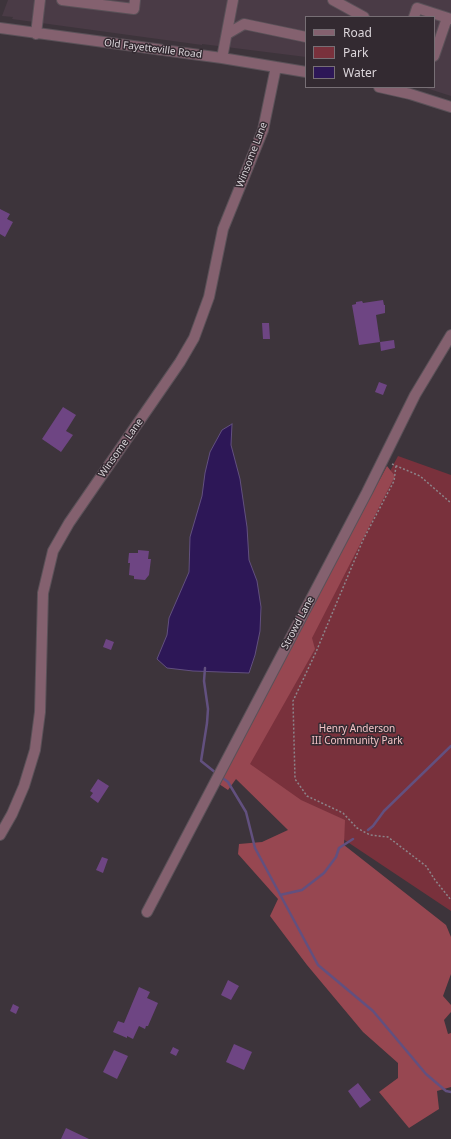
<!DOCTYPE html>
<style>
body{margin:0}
#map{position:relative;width:451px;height:1139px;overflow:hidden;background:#3d343b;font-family:"Noto Sans",sans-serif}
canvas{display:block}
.legend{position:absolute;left:305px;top:16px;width:130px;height:72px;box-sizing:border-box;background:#332a31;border:1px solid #776f75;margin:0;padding:5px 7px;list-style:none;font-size:12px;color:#dcd6db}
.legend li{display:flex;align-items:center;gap:8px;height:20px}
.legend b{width:20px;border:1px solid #776f75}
</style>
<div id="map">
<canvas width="451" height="1139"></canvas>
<ul class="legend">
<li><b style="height:5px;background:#84616f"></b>Road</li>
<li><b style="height:11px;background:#79313c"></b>Park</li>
<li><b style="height:11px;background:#2d1757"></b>Water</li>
</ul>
</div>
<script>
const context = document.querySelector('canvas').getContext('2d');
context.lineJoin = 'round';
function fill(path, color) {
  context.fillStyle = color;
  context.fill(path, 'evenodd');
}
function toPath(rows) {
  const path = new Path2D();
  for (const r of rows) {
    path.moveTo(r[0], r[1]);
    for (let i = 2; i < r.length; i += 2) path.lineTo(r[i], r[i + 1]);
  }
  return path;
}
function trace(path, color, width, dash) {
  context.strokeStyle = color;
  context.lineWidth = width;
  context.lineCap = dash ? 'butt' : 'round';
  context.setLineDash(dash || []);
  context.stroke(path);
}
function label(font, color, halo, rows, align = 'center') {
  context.font = font + ' "Noto Sans",sans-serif';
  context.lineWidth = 3;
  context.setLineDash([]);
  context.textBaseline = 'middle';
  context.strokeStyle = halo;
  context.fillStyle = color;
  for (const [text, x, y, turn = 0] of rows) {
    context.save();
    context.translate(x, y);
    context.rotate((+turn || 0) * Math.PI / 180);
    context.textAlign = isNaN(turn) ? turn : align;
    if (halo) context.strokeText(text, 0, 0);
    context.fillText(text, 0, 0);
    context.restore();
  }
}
const built = toPath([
 [8,0,451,0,451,96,423,87,434,87,434,17,306,17,306,57,202,44,202,45,12,19,13,17,2,16]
]);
const green = toPath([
 [398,456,451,475,451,911,235,767]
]);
const forest = toPath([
 [387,466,395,476,312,638,315,649,250,764,301,800,345,820,344,845,446,925,451,937,451,974,443,996,451,1005,451,1012,444,1020,448,1034,451,1033,451,1087,437,1091,439,1109,409,1128,379,1092,398,1078,398,1063,363,1032,307,965,270,916,278,899,238,854,239,844,262,842,288,830,236,779,228,790,219,784,225,769]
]);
const water = toPath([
 [232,424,231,445,240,479,247,527,249,560,257,581,261,607,260,631,255,655,249,673,193,671,167,668,157,659,167,635,169,618,189,572,190,537,202,496,205,473,210,452,222,430,232,424]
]);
const stream = toPath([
 [205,668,204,681,208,709,207,723,201,761,216,773],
 [220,776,228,782,246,812,255,848,318,965,373,1011,426,1074,446,1091,451,1092],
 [368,830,373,826,384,811,451,746],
 [280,895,302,890,324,873,336,857,339,848,353,839]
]);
const building = toPath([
 [0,209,10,214,7,219,13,222,5,237,0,234],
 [383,300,384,305,385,305,385,313,376,315,380,342,394,340,395,348,381,351,380,342,359,345,352,305,356,304,356,302,362,301,363,303],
 [262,323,269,323,270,339,263,339],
 [379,382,387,385,383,395,375,392],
 [63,407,76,415,66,431,73,435,61,452,42,439],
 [138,550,149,551,148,559,151,559,149,575,145,580,134,579,134,576,129,575,130,563,128,563,129,553,138,553],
 [106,639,114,642,111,650,103,647],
 [98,779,109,786,98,803,90,797,93,793,90,791],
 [102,857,108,859,103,873,96,870],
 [228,980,239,986,231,1000,221,995],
 [139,987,150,992,147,998,158,1003,148,1026,146,1026,145,1029,139,1026,133,1039,127,1036,127,1038,113,1032,118,1021,124,1023],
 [13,1004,19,1007,16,1014,10,1011],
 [234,1044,252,1052,244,1070,226,1062],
 [173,1047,179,1050,176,1056,170,1053],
 [114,1050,128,1056,117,1079,103,1072],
 [358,1083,371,1100,360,1108,348,1091],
 [66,1128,89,1139,61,1139]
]);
const path = toPath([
 [392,464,420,476,451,503],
 [396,466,394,481,363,540,316,652,293,701,295,779,307,796,343,813,357,828,370,835,388,837,426,866,435,880,451,900]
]);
const minor = toPath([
 [62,0,134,9,135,0],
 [333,0,364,17],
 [414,17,417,8,451,19],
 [0,28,222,58,306,72],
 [36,34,40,0],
 [227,34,244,24,306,37],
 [434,56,447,18],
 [222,58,233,0],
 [379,87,410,94,451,107],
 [0,835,12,814,24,786,35,750,40,712,43,593,53,551,69,523,180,362,194,338,209,297,223,229,263,130,276,67],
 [147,912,367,492,415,395,451,335]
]);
const streetNames = [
 ["Old Fayetteville Road",153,49,7],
 ["Winsome Lane",252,155,-69],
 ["Winsome Lane",121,448,-55],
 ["Strowd Lane",298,623,-62]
];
const parkNames = [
 ["Henry Anderson",357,729],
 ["III Community Park",357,741]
];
fill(built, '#4a3b46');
fill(green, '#79313c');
fill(forest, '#974751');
fill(water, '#2d1757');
trace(water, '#62507f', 1);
trace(stream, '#62507f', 2.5);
fill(building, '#6e4583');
trace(minor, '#5a5158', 12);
trace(path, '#8c848a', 1.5, [2, 2]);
trace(minor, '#84616f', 10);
label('10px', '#dcd6db', '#332a31', streetNames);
label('10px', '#f2c2c5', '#332a31', parkNames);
</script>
